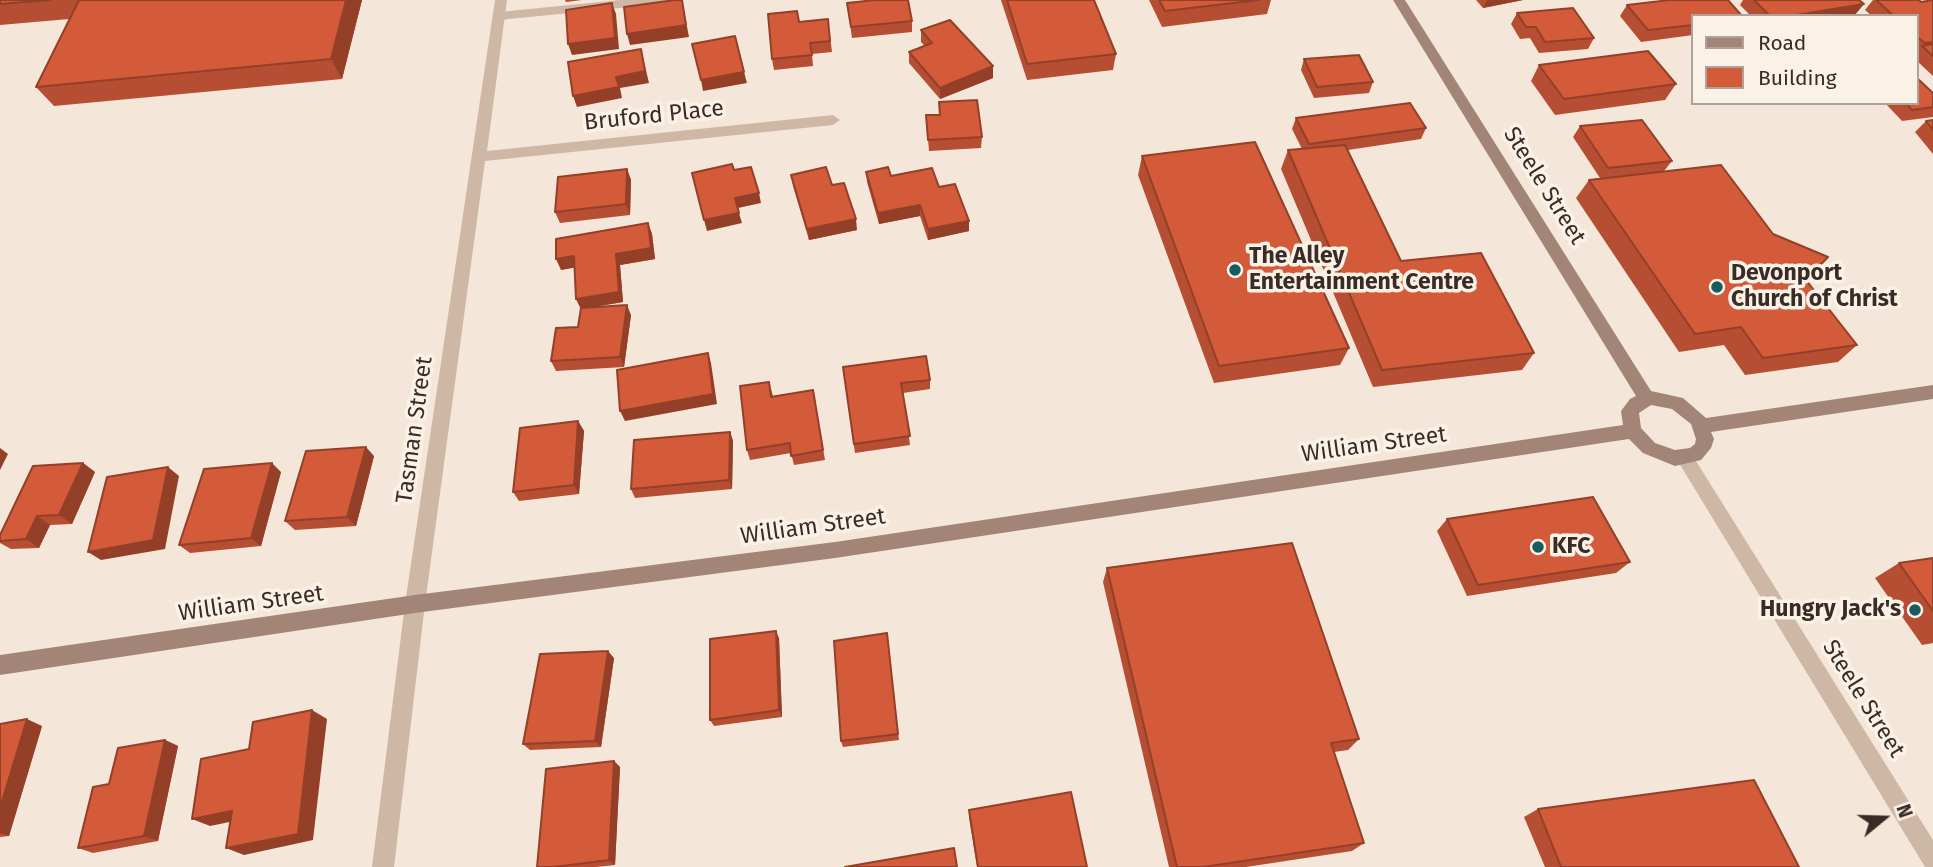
<!DOCTYPE html>
<style>
body{margin:0}
#map{position:relative;width:1933px;height:867px;overflow:hidden;background:#f4e7da;font-family:"Fira Sans",sans-serif}
canvas{display:block}
.legend{position:absolute;left:1691px;top:14px;width:228px;height:91px;box-sizing:border-box;background:#fbf2e7;border:2px solid #ada39a;margin:0;padding:9px 12px;list-style:none;font-size:21px;color:#392c27}
.legend li{display:flex;align-items:center;gap:14px;height:35px}
.legend b{width:35px;border:2px solid #ada39a}
.north{position:absolute;left:1849px;top:783px;width:70px;height:70px;-webkit-text-stroke:5px #fbf2e7;paint-order:stroke;rotate:71deg;font-size:19px;font-weight:700;line-height:28px;text-align:center;color:#392c27}
.north::after{content:'';display:block;margin:auto;width:24px;height:32px;background:#392c27;clip-path:polygon(50% 0,100% 100%,50% 72%,0 100%)}
</style>
<div id="map">
<canvas width="1933" height="867"></canvas>
<ul class="legend">
<li><b style="height:9px;background:#a28576"></b>Road</li>
<li><b style="height:19px;background:#d35b3a"></b>Building</li>
</ul>
<div class="north">N</div>
</div>
<script>
const context = document.querySelector('canvas').getContext('2d');
context.lineJoin = 'round';
function toPath(rows) {
  const path = new Path2D();
  for (const r of rows) {
    path.moveTo(r[0], r[1]);
    for (let i = 2; i < r.length; i += 2) path.lineTo(r[i], r[i + 1]);
  }
  return path;
}
function fill(path, color) {
  context.fillStyle = color;
  context.fill(path, 'evenodd');
}
function trace(path, color, width, dash) {
  context.strokeStyle = color;
  context.lineWidth = width;
  context.lineCap = dash ? 'butt' : 'round';
  context.setLineDash(dash || []);
  context.stroke(path);
}
function label(font, color, halo, rows, align = 'center') {
  context.font = font + ' "Fira Sans",sans-serif';
  context.lineWidth = 7;
  context.setLineDash([]);
  context.textBaseline = 'middle';
  context.strokeStyle = halo;
  context.fillStyle = color;
  for (const [text, x, y, turn = 0] of rows) {
    context.save();
    context.translate(x, y);
    context.rotate((+turn || 0) * Math.PI / 180);
    context.textAlign = isNaN(turn) ? turn : align;
    if (halo) context.strokeText(text, 0, 0);
    context.fillText(text, 0, 0);
    context.restore();
  }
}
const service = toPath([
 [620,0,666,0,660,4,499,20,492,16,499,12,620,0]
]);
const minor = toPath([
 [495,0,507,0,487,151,833,115,840,120,833,125,485,161,425,604,394,867,372,867,405,604,495,0]
]);
const tertiary = toPath([
 [1685,450,1691,453,1933,840,1933,867,1925,867,1679,463,1676,458,1679,453,1685,450]
]);
const secondary = toPath([
 [1393,0,1405,0,1651,391,1683,398,1706,418,1933,385,1933,399,1711,432,1714,439,1711,448,1701,460,1675,466,1643,453,1629,439,835,558,415,613,0,675,0,655,415,595,835,542,1623,425,1621,411,1630,399,1636,396,1393,0],
 [1651,405,1672,409,1691,424,1696,439,1695,444,1690,448,1675,450,1655,443,1641,428,1639,413,1651,405]
]);
const wall = toPath([
 [0,0,362,0,342,79,54,106,36,87,69,19,0,25],
 [565,0,582,0,566,2],
 [1001,0,1094,0,1116,54,1113,70,1027,80],
 [1149,0,1271,0,1267,14,1162,27],
 [1476,0,1523,0,1483,8],
 [1743,0,1859,0,1855,15,1852,16,1751,16,1740,5],
 [1873,0,1919,0,1921,2,1933,0,1933,76,1917,61,1917,16,1872,16,1865,10],
 [847,3,912,21,912,32,852,38],
 [1627,5,1693,16,1693,35,1641,42,1620,16],
 [1517,13,1594,38,1588,49,1539,53,1530,38,1520,39,1511,24],
 [828,19,832,52,812,54,813,66,774,70,772,59,799,22],
 [921,30,993,66,993,78,940,99,909,63,909,52,925,46,921,42],
 [1304,59,1373,82,1369,93,1314,98,1301,70],
 [1539,65,1676,84,1665,100,1555,115,1531,81],
 [1933,93,1933,117,1902,121,1885,103,1917,103],
 [939,102,982,137,981,148,929,151,926,115,939,115],
 [1296,118,1426,128,1421,139,1348,150,1401,261,1534,353,1522,370,1373,387,1281,169,1288,150,1302,149,1292,129],
 [1933,120,1933,154,1915,132,1926,121],
 [1580,126,1672,161,1664,171,1806,280,1857,345,1838,362,1745,375,1724,345,1679,352,1576,198,1589,180,1600,178,1573,137],
 [1142,156,1349,348,1340,365,1214,383,1138,175],
 [627,169,631,180,630,215,560,223,555,212],
 [866,172,939,187,969,231,928,240,920,216,879,224,867,182],
 [791,175,832,185,857,230,809,240,793,186],
 [648,223,652,234,655,259,620,265,623,302,594,307,631,315,624,367,556,371,551,361,578,327,581,309,576,299,574,267,561,270],
 [843,367,930,380,930,389,903,393,910,445,855,453],
 [769,382,773,396,813,390,825,460,794,465,791,453,750,460,747,450],
 [578,421,584,431,579,494,519,501,513,492],
 [730,432,733,441,732,489,635,498,631,489],
 [374,456,356,526,295,530,285,521],
 [83,463,95,472,72,524,50,525,39,548,11,549,0,543,0,535],
 [281,472,261,546,190,553,179,545],
 [1447,519,1630,562,1616,573,1467,596,1437,531],
 [1933,558,1933,643,1922,645,1875,578,1899,563],
 [1107,568,1359,739,1348,750,1334,752,1364,843,1352,851,1246,867,1169,867,1103,582],
 [887,633,899,740,843,747,841,741],
 [779,638,782,717,714,726,710,720],
 [614,658,601,747,530,750,523,744],
 [0,724,42,726,9,836,0,837],
 [165,740,178,746,158,841,93,853,78,848,109,784],
 [614,761,620,767,615,865,596,867,537,867],
 [1538,809,1799,867,1545,867,1524,817],
 [969,810,1087,867,977,867,969,817]
]);
const shadedWall = toPath([
 [346,0,362,0,342,79,331,59],
 [682,0,689,37,630,45,627,34],
 [1487,0,1523,0,1483,8],
 [612,3,616,14,619,49,572,55,568,44],
 [1864,4,1855,15,1852,16,1790,16],
 [641,49,649,83,620,88,622,98,577,107,573,96,616,77],
 [993,66,993,78,940,99,940,88],
 [744,72,747,83,703,91,701,80],
 [627,169,631,180,630,215,626,204],
 [759,193,761,203,738,208,735,198],
 [920,205,920,216,879,224,878,213],
 [739,213,742,223,707,231,704,220],
 [856,219,857,230,809,240,807,229],
 [969,221,969,231,928,240,928,229],
 [648,223,652,234,655,259,620,265,623,302,581,309,576,299,616,254],
 [574,256,578,267,561,270,556,259],
 [627,305,631,315,624,367,620,357],
 [708,353,711,363,717,404,625,421,620,411],
 [578,421,584,431,579,494,574,485],
 [730,432,733,441,732,489,729,480],
 [366,447,374,456,356,526,347,517],
 [0,448,8,454,0,470],
 [83,463,95,472,72,524,59,515],
 [272,463,281,472,261,546,251,538],
 [168,467,179,476,165,549,101,560,88,552],
 [37,516,50,525,39,548,26,539],
 [776,631,779,638,782,717,779,710],
 [608,651,614,658,601,747,595,741],
 [312,710,327,719,313,840,244,855,226,848],
 [27,719,42,726,9,836,0,833,0,808],
 [165,740,178,746,158,841,144,836],
 [614,761,620,767,615,865,609,860],
 [232,811,249,818,210,826,192,819]
]);
const building = toPath([
 [0,0,50,0,0,4,0,0],
 [79,0,346,0,331,59,36,87,79,0],
 [675,0,682,0,686,25,627,34,624,7,675,0],
 [875,0,908,0,912,21,851,27,847,3,875,0],
 [1007,0,1094,0,1116,54,1027,64,1007,0],
 [1159,0,1259,0,1165,11,1159,0],
 [1670,0,1728,0,1742,16,1693,16,1693,25,1648,30,1627,5,1670,0],
 [1754,0,1859,0,1864,4,1790,16,1770,16,1754,0],
 [1876,0,1919,0,1921,2,1933,0,1933,42,1925,43,1917,37,1917,16,1894,16,1876,0],
 [612,3,615,38,568,44,566,10,612,3],
 [1573,8,1594,38,1545,42,1536,27,1526,27,1517,13,1573,8],
 [797,11,799,22,828,19,830,41,810,43,812,55,772,59,768,14,797,11],
 [950,20,993,66,940,88,909,52,932,43,921,30,950,20],
 [735,36,744,72,701,80,692,44,735,36],
 [1933,44,1933,56,1922,46,1933,44],
 [641,49,645,71,616,77,619,87,573,96,568,62,641,49],
 [1648,51,1676,84,1564,99,1539,65,1648,51],
 [1359,55,1373,82,1317,87,1304,59,1359,55],
 [1917,78,1933,93,1933,107,1912,110,1906,103,1917,103,1917,78],
 [977,100,982,137,928,140,926,115,940,115,939,102,977,100],
 [1410,103,1426,128,1309,144,1296,118,1410,103],
 [1642,120,1672,161,1608,168,1580,126,1642,120],
 [1933,120,1933,130,1926,121,1933,120],
 [1255,142,1349,348,1219,366,1142,156,1255,142],
 [1345,145,1401,261,1481,253,1534,353,1382,370,1288,150,1345,145],
 [732,164,734,170,751,167,759,193,735,198,739,213,704,220,692,173,732,164],
 [1721,165,1773,234,1828,257,1806,280,1857,345,1763,358,1741,327,1695,334,1589,180,1721,165],
 [826,167,832,185,844,183,856,219,807,229,791,175,826,167],
 [888,167,891,176,932,168,939,187,955,184,969,221,928,229,920,205,878,213,866,172,888,167],
 [627,169,626,204,555,212,558,177,627,169],
 [648,223,651,248,616,254,619,292,576,299,574,256,556,259,556,239,648,223],
 [627,305,620,357,551,361,556,328,578,327,581,308,627,305],
 [708,353,713,394,620,411,617,370,708,353],
 [926,356,930,380,901,383,910,436,854,444,843,367,926,356],
 [769,382,771,397,813,390,823,450,791,456,790,443,747,450,740,386,769,382],
 [578,421,574,485,513,492,520,428,578,421],
 [730,432,729,480,631,489,634,440,730,432],
 [366,447,347,517,285,521,306,451,366,447],
 [83,463,59,515,37,516,26,539,0,541,0,535,33,466,83,463],
 [272,463,251,538,179,545,204,469,272,463],
 [168,467,153,540,88,552,107,477,168,467],
 [1593,497,1630,562,1478,585,1447,519,1593,497],
 [1292,543,1359,739,1331,743,1364,843,1203,867,1177,867,1107,568,1292,543],
 [1933,558,1933,611,1899,563,1933,558],
 [776,631,779,710,710,720,710,639,776,631],
 [887,633,898,734,841,741,834,641,887,633],
 [608,651,595,741,523,744,540,654,608,651],
 [312,710,298,834,226,848,232,811,192,819,201,759,249,749,253,722,312,710],
 [27,719,0,808,0,724,27,719],
 [165,740,144,836,78,848,93,787,109,784,118,748,165,740],
 [614,761,609,860,554,867,537,867,546,769,614,761],
 [1754,780,1799,867,1561,867,1538,809,1754,780],
 [1071,792,1087,867,978,867,969,810,1071,792],
 [954,848,957,867,845,867,954,848]
]);
const markers = [
 [1235,270,7,"#185c5f"],
 [1717,287,7,"#185c5f"],
 [1538,547,7,"#185c5f"],
 [1915,610,7,"#185c5f"]
];
const streetNames = [
 ["Bruford Place",654,116,-6],
 ["Steele Street",1544,186,58],
 ["Tasman Street",415,430,-82],
 ["William Street",1374,445,-8],
 ["William Street",813,527,-8],
 ["William Street",251,604,-8],
 ["Steele Street",1863,699,58]
];
const poiNames = [
 ["The Alley",1249,257],
 ["Entertainment Centre",1249,283],
 ["Devonport",1731,274],
 ["Church of Christ",1731,300],
 ["KFC",1552,547],
 ["Hungry Jack's",1901,610,"right"]
];
fill(service, '#ceb7a5');
fill(minor, '#ceb7a5');
fill(tertiary, '#ceb7a5');
fill(secondary, '#a28576');
fill(wall, '#b54e32');
fill(shadedWall, '#944029');
fill(building, '#d35b3a');
trace(building, '#944029', 2);
for (const [x, y, r, color] of markers) {
  const dot = new Path2D();
  dot.arc(x, y, r, 0, 2 * Math.PI);
  context.fillStyle = color;
  context.fill(dot);
  trace(dot, '#fbf2e7', 2.5);
}
label('23px', '#392c27', '#fbf2e7', streetNames);
label('bold 23px', '#392c27', '#fbf2e7', poiNames, 'left');
</script>
